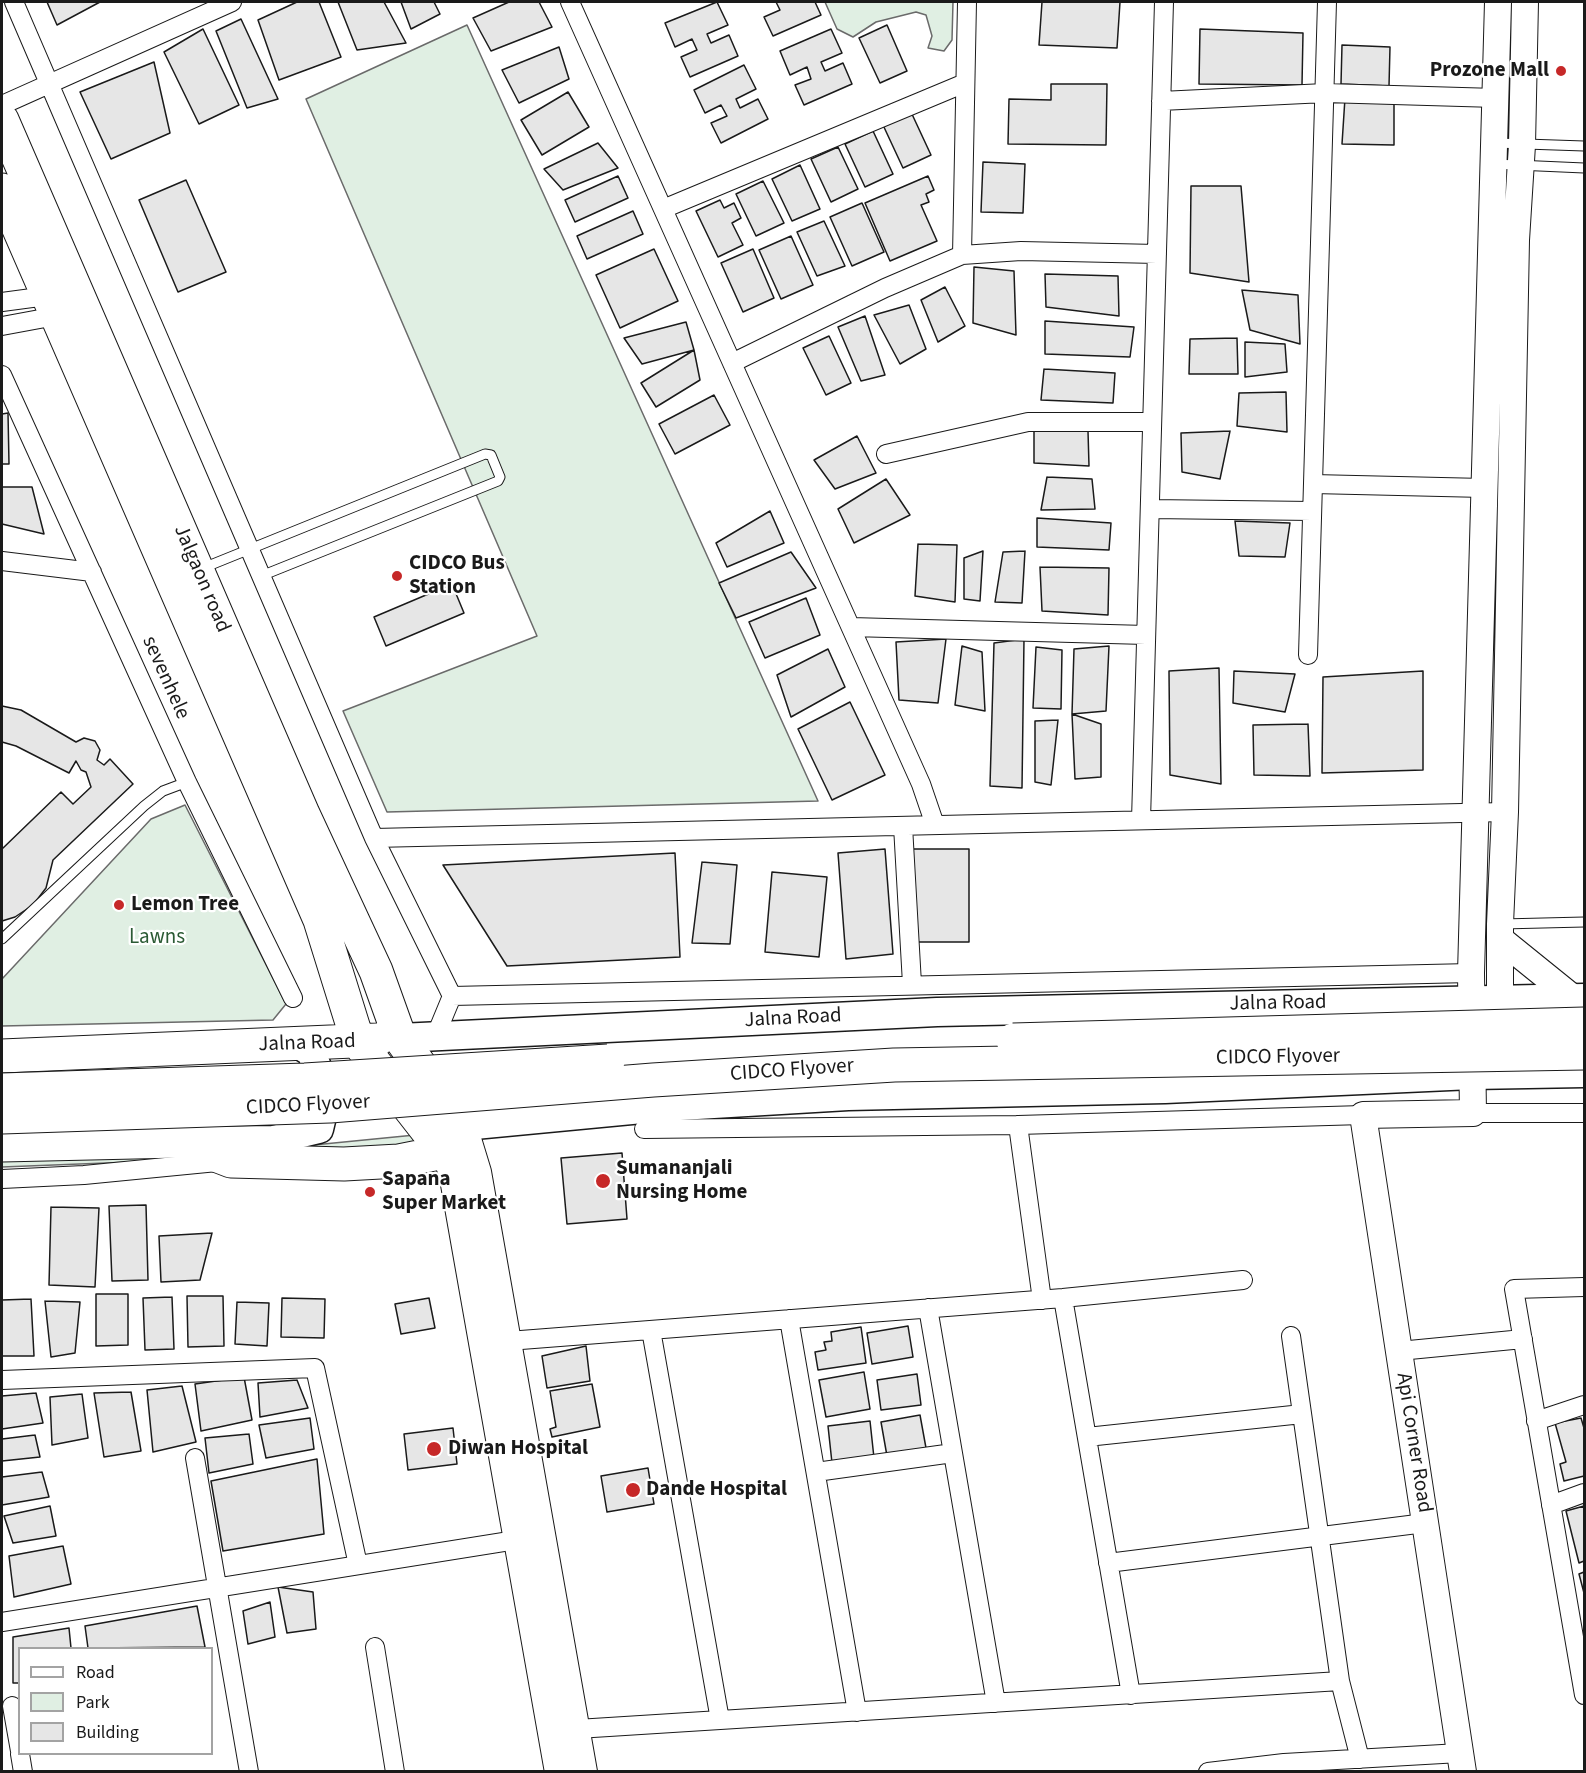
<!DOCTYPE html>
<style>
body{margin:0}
#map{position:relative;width:1586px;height:1773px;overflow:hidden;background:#fff;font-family:"Source Sans 3",sans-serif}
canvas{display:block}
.frame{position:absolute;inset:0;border:3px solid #1a1a1a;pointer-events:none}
.legend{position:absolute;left:18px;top:1647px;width:195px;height:108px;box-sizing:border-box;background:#fff;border:2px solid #a3a3a3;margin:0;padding:8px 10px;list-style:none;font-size:18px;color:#1a1a1a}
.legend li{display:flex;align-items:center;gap:12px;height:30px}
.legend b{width:30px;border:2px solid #a3a3a3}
</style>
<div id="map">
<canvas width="1586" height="1773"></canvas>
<div class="frame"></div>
<ul class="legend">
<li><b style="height:8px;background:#fff"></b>Road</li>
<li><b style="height:16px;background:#e0efe3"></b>Park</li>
<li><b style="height:16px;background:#e6e6e6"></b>Building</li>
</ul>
</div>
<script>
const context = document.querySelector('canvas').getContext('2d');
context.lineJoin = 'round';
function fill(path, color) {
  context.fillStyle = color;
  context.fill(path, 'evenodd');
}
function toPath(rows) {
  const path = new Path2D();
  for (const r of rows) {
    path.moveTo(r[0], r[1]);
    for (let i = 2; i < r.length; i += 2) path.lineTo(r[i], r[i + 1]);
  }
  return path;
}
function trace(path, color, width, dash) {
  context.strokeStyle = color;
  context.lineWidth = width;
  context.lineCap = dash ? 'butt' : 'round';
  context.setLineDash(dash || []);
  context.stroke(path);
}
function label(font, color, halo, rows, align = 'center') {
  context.font = font + ' "Source Sans 3",sans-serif';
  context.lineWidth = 4.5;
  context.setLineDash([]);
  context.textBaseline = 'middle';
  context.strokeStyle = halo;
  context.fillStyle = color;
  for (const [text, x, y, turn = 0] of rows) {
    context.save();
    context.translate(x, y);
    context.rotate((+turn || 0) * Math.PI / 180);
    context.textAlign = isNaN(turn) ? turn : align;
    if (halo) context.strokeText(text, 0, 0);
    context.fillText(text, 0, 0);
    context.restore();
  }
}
const green = toPath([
 [825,2,953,2,952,40,944,51,928,48,932,36,926,15,916,12,876,22,853,37,837,29,825,2],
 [467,25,818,801,387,812,343,711,537,636,306,99,467,25],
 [185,805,286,1004,273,1020,2,1026,2,979,151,819,185,805],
 [415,1135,417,1151,2,1167,2,1155,273,1149,415,1135]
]);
const building = toPath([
 [47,2,100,2,57,25,47,2],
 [297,2,319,2,341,57,279,80,258,20,297,2],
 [338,2,384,2,406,43,357,50,338,2],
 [401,2,434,2,440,14,411,29,401,2],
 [509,2,539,2,552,27,491,51,473,18,509,2],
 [717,2,728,25,707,34,711,43,729,35,738,56,690,77,681,57,697,50,692,39,675,47,665,23,717,2],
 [776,2,815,2,821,15,773,36,764,17,780,10,776,2],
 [1042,2,1120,2,1117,48,1039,45,1042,2],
 [241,19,278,99,247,108,216,31,241,19],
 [887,25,907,71,880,83,859,38,887,25],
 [203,29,239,105,199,124,164,52,203,29],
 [831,29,842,53,821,62,825,71,843,63,852,84,804,105,795,85,811,79,807,67,790,75,780,51,831,29],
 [1200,29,1303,33,1302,85,1199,84,1200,29],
 [1342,45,1390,47,1389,86,1341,84,1342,45],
 [559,47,569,79,519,103,502,70,559,47],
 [154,62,170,133,111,159,80,92,154,62],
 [744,65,756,89,736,99,740,108,758,99,768,119,721,143,711,123,727,116,721,105,705,113,694,90,744,65],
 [1051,84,1107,84,1106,145,1008,144,1009,99,1051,100,1051,84],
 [568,92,589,127,542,155,521,120,568,92],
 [1345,98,1394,100,1394,145,1342,144,1345,98],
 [911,112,931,155,903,168,883,125,911,112],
 [873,131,893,174,865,187,845,144,873,131],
 [598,143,618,168,563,190,544,169,598,143],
 [838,147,858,189,831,202,811,159,838,147],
 [983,162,1025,164,1023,213,981,212,983,162],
 [800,165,820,209,792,221,772,179,800,165],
 [618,176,628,198,575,222,565,200,618,176],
 [928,176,934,190,926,194,929,202,921,205,937,241,890,261,865,203,928,176],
 [186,180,226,272,178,292,139,200,186,180],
 [763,181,784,223,756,236,736,194,763,181],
 [1191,186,1241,186,1249,282,1190,273,1191,186],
 [720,200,724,208,734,203,741,218,732,223,743,245,718,257,696,211,720,200],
 [862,203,884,252,852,266,830,217,862,203],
 [633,211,643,234,587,259,577,236,633,211],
 [824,221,845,266,817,276,797,232,824,221],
 [791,236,813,285,781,299,759,250,791,236],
 [654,249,678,301,620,328,596,275,654,249],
 [753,249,774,298,743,312,721,263,753,249],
 [974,267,1014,271,1016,335,973,323,974,267],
 [1045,274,1118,276,1119,316,1046,307,1045,274],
 [945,287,965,326,938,342,921,300,945,287],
 [1242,290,1298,295,1300,344,1250,330,1242,290],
 [909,305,926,349,900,364,874,315,909,305],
 [865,316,885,375,861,381,838,327,865,316],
 [1045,321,1134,327,1130,357,1045,354,1045,321],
 [686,322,694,350,642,364,624,338,686,322],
 [829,336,851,383,826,395,803,348,829,336],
 [1237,338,1238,374,1189,374,1190,339,1237,338],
 [1245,342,1285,344,1287,372,1245,377,1245,342],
 [694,350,700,380,656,407,641,383,694,350],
 [1044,369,1115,373,1113,403,1041,400,1044,369],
 [1286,392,1287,432,1237,426,1239,393,1286,392],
 [714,395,730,425,675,454,659,424,714,395],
 [8,413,9,464,2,464,2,414,8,413],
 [1034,429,1088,431,1089,466,1034,463,1034,429],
 [1230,431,1220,479,1182,472,1181,433,1230,431],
 [857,436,876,473,835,489,814,460,857,436],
 [1047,477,1092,479,1095,509,1041,510,1047,477],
 [886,479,910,515,854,543,838,509,886,479],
 [2,487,32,487,44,534,2,524,2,487],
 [770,511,784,543,727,567,716,543,770,511],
 [1037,518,1111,523,1109,550,1037,547,1037,518],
 [1235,521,1290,523,1285,557,1239,556,1235,521],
 [918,544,957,545,955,602,915,596,918,544],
 [983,551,980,601,964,599,964,558,983,551],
 [1025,551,1022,603,995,602,1003,552,1025,551],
 [791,552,816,588,736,618,719,583,791,552],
 [1040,567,1109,568,1108,615,1042,611,1040,567],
 [452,584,464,613,386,646,374,617,452,584],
 [806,598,820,635,765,658,749,622,806,598],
 [946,639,938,703,899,700,896,642,946,639],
 [1024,639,1022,788,990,786,994,643,1024,639],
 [962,646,982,652,985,711,955,705,962,646],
 [1109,646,1106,711,1072,714,1074,649,1109,646],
 [1036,647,1062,650,1061,709,1033,708,1036,647],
 [828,649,845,687,791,717,777,675,828,649],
 [1219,668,1221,784,1170,775,1169,671,1219,668],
 [1234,671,1295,674,1285,712,1233,703,1234,671],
 [1423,671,1423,770,1322,773,1323,677,1423,671],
 [850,702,885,775,832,800,798,729,850,702],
 [2,706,21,710,76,742,84,738,95,741,100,750,97,760,104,765,110,759,133,784,53,860,46,888,33,905,15,917,2,921,2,849,61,792,73,804,91,787,86,772,81,770,76,761,69,773,16,746,2,742,2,706],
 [1072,714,1101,724,1101,777,1075,779,1072,714],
 [1058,720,1051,785,1035,782,1035,721,1058,720],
 [1308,724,1310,776,1254,775,1253,725,1308,724],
 [885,849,893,954,846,959,838,853,885,849],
 [911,849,969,849,969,942,911,942,911,849],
 [675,853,680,957,507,966,443,865,675,853],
 [702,862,737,865,730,944,692,943,702,862],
 [772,872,827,877,819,957,765,952,772,872],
 [622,1153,627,1219,567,1224,561,1158,622,1153],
 [146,1205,148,1280,112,1281,109,1206,146,1205],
 [51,1207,99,1208,95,1287,49,1285,51,1207],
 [212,1233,200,1280,161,1282,159,1236,212,1233],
 [96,1294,128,1294,128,1345,96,1346,96,1294],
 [187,1296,223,1296,224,1346,188,1347,187,1296],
 [172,1297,174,1349,145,1350,143,1298,172,1297],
 [282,1298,325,1299,324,1338,281,1337,282,1298],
 [429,1298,435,1328,401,1334,395,1304,429,1298],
 [31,1299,34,1356,2,1356,2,1300,31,1299],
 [45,1301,80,1302,75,1353,51,1357,45,1301],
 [237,1302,269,1303,267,1346,235,1344,237,1302],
 [908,1326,913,1357,872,1364,867,1333,908,1326],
 [861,1327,866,1363,818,1370,815,1352,826,1350,824,1342,832,1341,831,1332,861,1327],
 [586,1346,590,1381,547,1388,542,1356,586,1346],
 [864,1372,870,1409,826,1417,819,1380,864,1372],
 [917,1374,921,1405,881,1410,877,1380,917,1374],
 [244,1377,252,1420,201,1431,195,1384,244,1377],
 [297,1380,308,1408,260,1417,258,1383,297,1380],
 [592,1384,600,1427,552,1437,550,1429,556,1427,550,1391,592,1384],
 [182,1386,196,1442,153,1452,147,1390,182,1386],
 [131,1392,141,1451,104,1457,94,1393,131,1392],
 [36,1393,43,1423,2,1429,2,1396,36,1393],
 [82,1394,88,1438,52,1445,50,1397,82,1394],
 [920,1415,926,1448,887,1456,881,1422,920,1415],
 [310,1418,314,1449,266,1458,259,1425,310,1418],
 [1581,1418,1584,1428,1584,1476,1564,1481,1560,1464,1566,1462,1555,1423,1581,1418],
 [870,1421,874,1458,832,1463,828,1426,870,1421],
 [453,1428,457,1464,408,1470,404,1434,453,1428],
 [249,1434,253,1464,209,1473,205,1438,249,1434],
 [35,1435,40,1457,2,1461,2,1439,35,1435],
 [317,1459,324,1534,223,1551,211,1481,317,1459],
 [648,1468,654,1504,607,1512,601,1476,648,1468],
 [42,1472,49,1497,2,1505,2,1477,42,1472],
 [50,1506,56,1536,13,1543,4,1516,50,1506],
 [1584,1506,1584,1561,1579,1563,1566,1511,1584,1506],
 [63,1546,71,1584,14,1597,9,1556,63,1546],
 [1584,1572,1584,1593,1579,1574,1584,1572],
 [278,1587,313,1592,316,1629,287,1633,278,1587],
 [270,1602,275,1637,248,1644,243,1611,270,1602],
 [197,1606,205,1647,88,1648,85,1626,197,1606],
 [69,1628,71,1648,20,1648,20,1683,13,1683,13,1637,69,1628]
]);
const lane = toPath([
 [1496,143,1584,146],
 [1494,164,1584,168],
 [203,568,485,454,491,455,500,477,498,481,261,576],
 [1502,924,1584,922],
 [2,939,144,806,163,791,187,782]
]);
const street = toPath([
 [14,2,374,838,452,996],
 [570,2,921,784,935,825],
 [1161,101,1325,93,1496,98],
 [2,105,232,2],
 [663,209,965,83],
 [962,255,967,2],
 [2,302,47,296],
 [2,326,56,316],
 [732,363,885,288,962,255,1021,251,1157,254],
 [2,375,187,782,293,998],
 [886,454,1028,422,1152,422],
 [1313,484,1484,488],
 [1150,509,1312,511],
 [2,561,92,572],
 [851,627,1146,635],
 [1308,655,1327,2],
 [1141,820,1164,2],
 [903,826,912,984],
 [374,838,1505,812],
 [435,1037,452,996,1471,973],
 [1473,1113,1584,1113],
 [1018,1125,1042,1300],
 [644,1129,1018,1125,1363,1115],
 [2,1179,84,1175,217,1162],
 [1584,1287,1514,1289,1584,1695],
 [1063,1298,1131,1695],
 [928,1308,996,1703],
 [789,1319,857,1712],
 [651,1330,720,1720],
 [1291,1336,1340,1681,1360,1759],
 [508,1341,1063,1298,1243,1280],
 [1399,1351,1523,1339],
 [2,1380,315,1368,358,1565],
 [1536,1421,1584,1405],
 [1087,1437,1302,1414],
 [195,1458,249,1772],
 [816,1472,953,1453],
 [1551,1505,1584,1493],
 [1108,1563,1425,1523],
 [2,1622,516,1540],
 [375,1647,395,1772],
 [12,1706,20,1751],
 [577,1729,1340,1681],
 [20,1754,23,1772],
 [1208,1772,1284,1763,1460,1753]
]);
const secondary = toPath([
 [1500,939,1573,998],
 [1500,1021,1500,924,1505,812,1516,240,1522,145,1525,2],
 [464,1126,478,1172,584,1772],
 [444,1152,452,1173,558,1772],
 [1463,1772,1363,1115,1473,1113,1471,973,1498,2]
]);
const primary = toPath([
 [400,1038,937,1012,1584,998],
 [464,1126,663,1107,848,1096,1165,1089,1472,1075,1584,1073],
 [186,1141,273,1140,319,1129,323,1112,317,1067,311,1052,298,1044]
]);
const highway = toPath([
 [2,120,303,814,376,971,400,1038,464,1126,444,1152,399,1161,344,1164,231,1161,179,1141,2,1145],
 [2,190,320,920,358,1042,444,1152],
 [2,1056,377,1040]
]);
const highwayBridge = toPath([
 [1013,1040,1584,1024],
 [2,1090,305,1080,608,1061],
 [2,1117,330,1106,653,1080,894,1065,1584,1053]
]);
const markers = [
 [1561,71,6,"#c62828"],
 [397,576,6,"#c62828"],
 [119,905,6,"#c62828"],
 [603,1181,8,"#c62828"],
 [370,1192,6,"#c62828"],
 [434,1449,8,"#c62828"],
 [633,1490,8,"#c62828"]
];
const poiNames = [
 ["Prozone Mall",1549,71,"right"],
 ["CIDCO Bus",409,564],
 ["Station",409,588],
 ["Lemon Tree",131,905],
 ["Sumananjali",616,1169],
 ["Nursing Home",616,1193],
 ["Sapana",382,1180],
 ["Super Market",382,1204],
 ["Diwan Hospital",448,1449],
 ["Dande Hospital",646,1490]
];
const streetNames = [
 ["Jalgaon road",201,579,67],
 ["sevenhele",165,678,66],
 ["Jalna Road",1278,1004,-1],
 ["Jalna Road",793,1019,-3],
 ["Jalna Road",307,1044,-2],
 ["CIDCO Flyover",1278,1058,-1],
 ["CIDCO Flyover",792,1071,-4],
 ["CIDCO Flyover",308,1106,-3],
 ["Api Corner Road",1413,1443,81]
];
const parkNames = [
 ["Lawns",157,938]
];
fill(green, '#e0efe3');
trace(green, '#6a6a6a', 1.5);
fill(building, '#e6e6e6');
trace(building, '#1a1a1a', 1.5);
trace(lane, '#1a1a1a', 11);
trace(street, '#1a1a1a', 20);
trace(secondary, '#1a1a1a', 28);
trace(primary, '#1a1a1a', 31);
trace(highway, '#1a1a1a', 35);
trace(lane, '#fff', 9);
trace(street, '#fff', 18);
trace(secondary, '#fff', 26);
trace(primary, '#fff', 28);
trace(highway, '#fff', 33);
trace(highwayBridge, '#1a1a1a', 35, []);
trace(highwayBridge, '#fff', 33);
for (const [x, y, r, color] of markers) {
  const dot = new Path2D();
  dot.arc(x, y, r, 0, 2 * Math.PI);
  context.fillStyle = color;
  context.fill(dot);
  trace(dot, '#fff', 2);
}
label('bold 21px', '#1a1a1a', '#fff', poiNames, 'left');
label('21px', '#1a1a1a', '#fff', streetNames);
label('21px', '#2b5a34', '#fff', parkNames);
</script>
